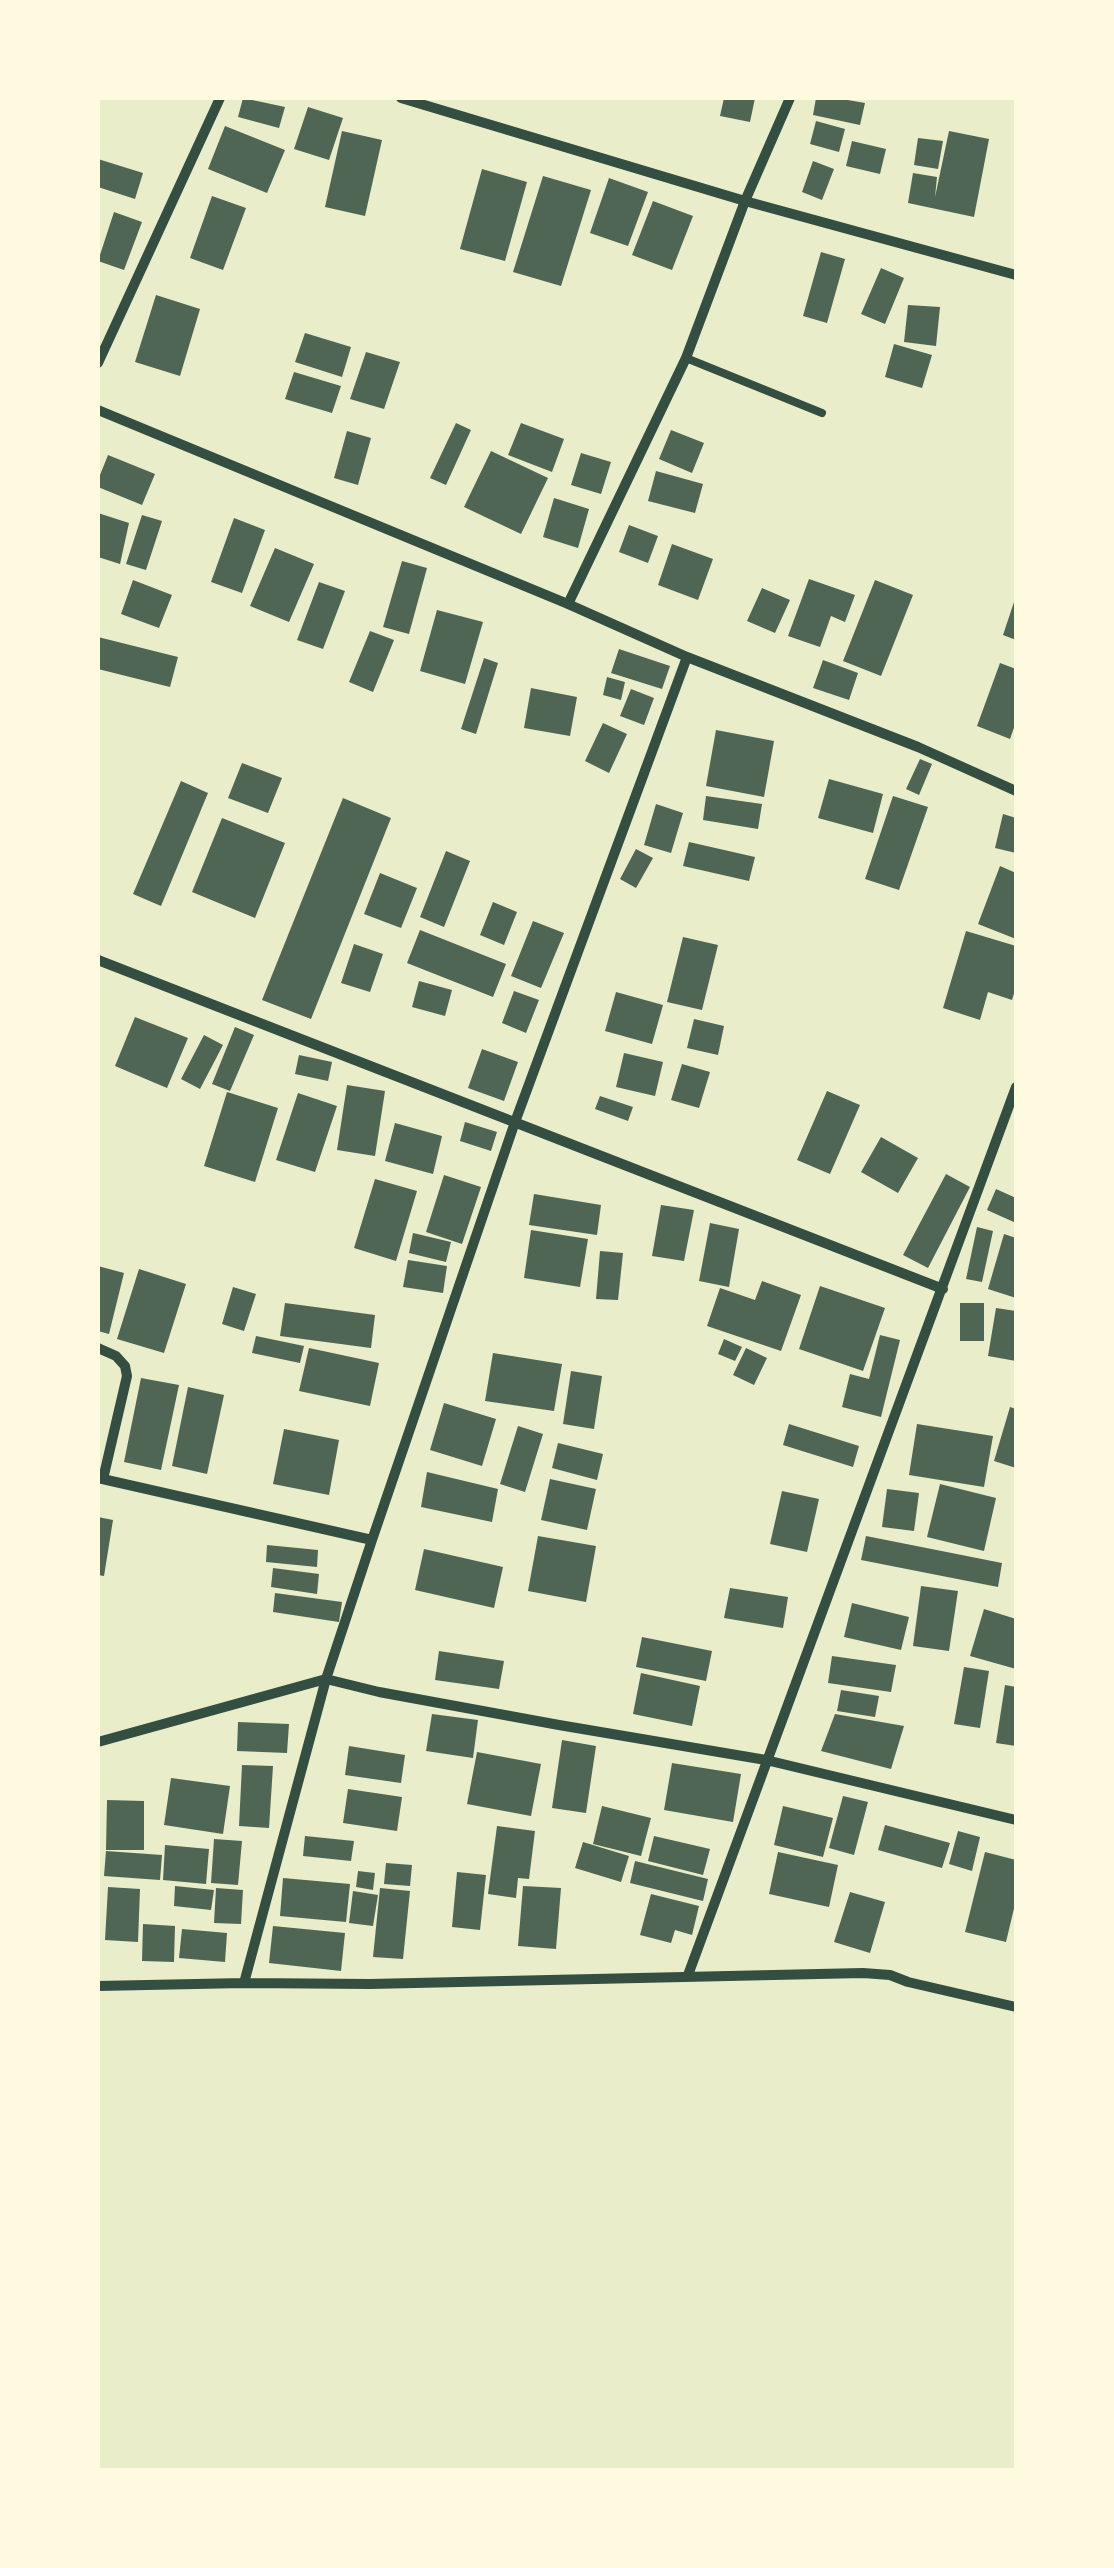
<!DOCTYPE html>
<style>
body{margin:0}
#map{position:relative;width:1114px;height:2568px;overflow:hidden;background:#e9edc9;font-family:Arial,sans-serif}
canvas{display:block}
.frame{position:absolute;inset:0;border:100px solid #fefae0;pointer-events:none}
</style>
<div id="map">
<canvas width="1114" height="2568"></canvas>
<div class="frame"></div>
</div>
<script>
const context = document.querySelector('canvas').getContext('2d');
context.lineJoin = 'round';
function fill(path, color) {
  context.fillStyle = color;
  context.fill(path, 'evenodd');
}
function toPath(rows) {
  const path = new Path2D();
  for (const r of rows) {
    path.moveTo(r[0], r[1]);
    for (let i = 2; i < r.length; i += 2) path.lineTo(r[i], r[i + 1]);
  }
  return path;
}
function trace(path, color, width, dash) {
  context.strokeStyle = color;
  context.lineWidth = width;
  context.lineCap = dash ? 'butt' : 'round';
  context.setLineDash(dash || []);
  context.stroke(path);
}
const building = toPath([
 [243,98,285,107,279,128,238,117],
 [724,98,755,98,750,122,720,116],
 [816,98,836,98,865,103,860,125,813,115],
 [308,107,343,118,329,160,294,149],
 [816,121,845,129,839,152,810,144],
 [225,126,285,150,267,193,208,169],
 [342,131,382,140,365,216,325,207],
 [949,131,989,139,974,217,908,203,913,173,937,177,935,197],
 [918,138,943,141,938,169,914,165],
 [852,141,886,149,880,174,846,166],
 [98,159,143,173,135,199,98,187],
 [813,161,834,169,822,200,802,192],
 [482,169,527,182,505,261,460,249],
 [543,176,591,190,561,286,513,272],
 [609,178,648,192,628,246,590,233],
 [212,196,246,208,223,270,190,258],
 [653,201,693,216,672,270,632,255],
 [114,212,142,222,124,270,98,261],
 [821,252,845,259,827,323,803,316],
 [881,268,904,278,885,324,861,314],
 [156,295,200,309,180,376,135,362],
 [908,305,940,307,936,346,904,342],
 [305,333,351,347,342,377,295,362],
 [894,344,932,355,922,388,885,377],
 [366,352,400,362,384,409,350,399],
 [294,372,341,386,332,413,285,399],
 [456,423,471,430,446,485,430,478],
 [521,423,564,439,552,472,508,455],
 [671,430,704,443,692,473,659,459],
 [347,431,371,438,358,485,334,478],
 [491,451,548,478,521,534,464,507],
 [581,453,611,462,601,494,571,485],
 [108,455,155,474,142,505,98,487,98,480],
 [656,471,703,484,695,513,648,501],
 [554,498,589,509,578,548,543,537],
 [98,513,129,523,120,564,98,557],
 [142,515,162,521,146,570,126,564],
 [234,518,265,530,242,593,211,582],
 [629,525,658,536,648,563,619,552],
 [672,544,713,559,698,600,658,585],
 [275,548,314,564,289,622,250,606],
 [402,561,427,568,409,634,383,627],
 [809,579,855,595,845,622,831,616,820,647,788,636],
 [133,580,172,595,159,628,121,614],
 [875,580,913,595,881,676,843,661],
 [319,582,345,591,323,649,297,640],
 [762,588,790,600,775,633,747,621],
 [1016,596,1016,640,1003,635],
 [437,610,483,622,465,684,420,671],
 [370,631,394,640,373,692,349,682],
 [98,637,178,657,170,687,98,669],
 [619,649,670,666,662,689,611,673],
 [484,658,498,663,476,734,461,729],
 [823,660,858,673,849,700,813,688],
 [1000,663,1016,669,1016,722,1010,739,977,726],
 [607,677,625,682,621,700,603,695],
 [531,688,577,697,570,736,524,728],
 [631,689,654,698,644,725,620,716],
 [603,723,627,734,609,773,585,761],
 [716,730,774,741,764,797,706,786],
 [920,759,932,764,919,795,906,789],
 [242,763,282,778,268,813,228,798],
 [829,779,883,794,873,833,818,818],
 [181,781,208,793,161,906,133,894],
 [706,796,762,804,758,829,703,820],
 [893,796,928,807,899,890,865,879],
 [343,798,391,818,311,1019,262,1000],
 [656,804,683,813,671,853,644,845],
 [1003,814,1016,818,1016,853,995,848],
 [222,818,285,843,255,918,192,892],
 [689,842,755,857,749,881,683,866],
 [636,849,653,858,636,888,620,879],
 [446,851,470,861,444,927,420,917],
 [1000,866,1016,873,1016,939,978,924],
 [380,873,417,888,401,928,364,914],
 [493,902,517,912,504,945,480,935],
 [533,921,564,933,541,988,511,976],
 [420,930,506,964,493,997,407,963],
 [966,931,1016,946,1016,987,1012,1000,988,992,980,1020,943,1008],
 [683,937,718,945,702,1010,667,1002],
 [354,944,383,954,370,992,341,983],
 [419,981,452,990,445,1016,412,1007],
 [514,991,539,1000,526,1033,502,1023],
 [616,992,663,1005,652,1044,605,1031],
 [135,1017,188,1038,167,1088,115,1066],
 [694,1019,724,1026,718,1055,687,1048],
 [235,1027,254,1035,230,1091,212,1084],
 [204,1035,223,1045,200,1089,181,1079],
 [482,1049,518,1062,504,1101,468,1088],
 [624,1053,663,1062,655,1096,616,1087],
 [299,1055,332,1062,328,1081,295,1074],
 [682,1064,710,1072,699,1108,671,1100],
 [347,1085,385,1091,375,1156,337,1150],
 [827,1091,860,1105,830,1174,797,1160],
 [227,1092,278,1108,255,1182,204,1166],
 [298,1093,337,1106,315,1172,276,1160],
 [600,1096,633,1107,628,1121,595,1109],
 [465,1122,497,1132,491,1151,460,1141],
 [395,1123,442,1136,433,1174,385,1161],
 [881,1137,918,1158,898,1193,861,1172],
 [946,1174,970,1187,928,1268,903,1255],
 [444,1175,481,1187,462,1244,426,1232],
 [375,1179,417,1191,396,1261,354,1248],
 [996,1189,1016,1198,1016,1223,987,1210],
 [534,1194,601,1205,597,1235,529,1225],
 [661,1205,694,1210,684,1261,652,1256],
 [710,1223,739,1229,729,1287,699,1281],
 [977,1227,993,1231,982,1282,966,1279],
 [531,1230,588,1239,580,1287,524,1278],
 [413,1233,451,1242,446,1262,409,1253],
 [1004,1234,1016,1238,1016,1298,988,1289],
 [600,1251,623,1253,618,1300,596,1299],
 [408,1260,447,1266,443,1293,403,1287],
 [98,1266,124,1273,109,1334,98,1331],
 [139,1269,186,1284,164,1353,117,1339],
 [762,1281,801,1295,781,1351,707,1326,720,1288,755,1300],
 [820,1286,885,1308,863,1371,799,1349],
 [233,1287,256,1294,244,1331,222,1324],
 [285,1303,375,1315,371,1348,280,1336],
 [960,1303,984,1303,984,1341,960,1341],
 [996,1308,1016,1311,1016,1361,988,1356],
 [880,1335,900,1340,881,1417,842,1407,850,1374,869,1379],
 [256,1336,304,1346,300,1363,252,1353],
 [724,1339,742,1347,735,1361,718,1354],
 [309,1348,379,1363,370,1406,299,1391],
 [746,1348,767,1358,754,1385,733,1375],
 [493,1353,562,1364,554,1411,485,1401],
 [571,1371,602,1376,594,1429,563,1424],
 [141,1378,179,1385,161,1470,124,1462],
 [188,1387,224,1395,207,1474,172,1466],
 [444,1403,496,1419,482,1466,430,1450],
 [1010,1407,1016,1409,1016,1468,994,1461],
 [789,1424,859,1446,853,1467,783,1445],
 [917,1424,993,1436,984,1487,909,1475],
 [518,1426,543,1434,525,1492,500,1484],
 [284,1429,339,1440,329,1495,273,1484],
 [558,1443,603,1454,597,1480,552,1468],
 [427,1472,498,1489,492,1522,421,1507],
 [550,1479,596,1489,587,1530,541,1520],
 [940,1484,996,1498,984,1551,927,1537],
 [887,1489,919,1493,914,1531,882,1527],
 [782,1491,819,1499,807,1552,770,1544],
 [98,1517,113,1520,104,1576,98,1575],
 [538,1536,596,1546,586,1602,528,1591],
 [866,1536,1002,1563,998,1587,861,1560],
 [267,1545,318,1550,317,1567,266,1562],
 [424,1549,503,1567,494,1608,415,1590],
 [273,1568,319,1574,317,1594,271,1587],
 [921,1586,958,1591,949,1651,913,1646],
 [730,1588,788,1597,783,1628,724,1618],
 [275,1593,342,1602,339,1622,273,1612],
 [852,1603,909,1617,901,1650,844,1637],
 [984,1609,1016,1619,1016,1669,970,1656],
 [642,1637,712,1651,706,1681,636,1667],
 [439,1651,504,1661,499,1689,435,1680],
 [832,1656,896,1665,891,1692,828,1683],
 [964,1667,989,1671,980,1728,954,1724],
 [641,1673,700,1686,692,1726,633,1714],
 [1005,1685,1016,1687,1016,1746,996,1743],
 [841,1690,879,1696,875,1717,837,1711],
 [432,1714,478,1720,473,1758,426,1751],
 [835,1714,904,1726,891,1769,821,1751],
 [238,1722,289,1724,287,1753,237,1751],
 [562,1740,596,1746,586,1813,552,1808],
 [349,1746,405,1755,401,1783,345,1775],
 [477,1752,541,1764,531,1816,467,1804],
 [672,1763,741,1774,733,1822,664,1810],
 [242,1765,273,1766,269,1828,239,1826],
 [171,1778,230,1786,223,1834,164,1825],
 [348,1789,402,1797,397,1831,343,1823],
 [843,1796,868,1802,854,1855,829,1848],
 [107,1800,144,1801,144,1850,106,1850],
 [602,1806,651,1818,641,1856,593,1844],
 [783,1806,833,1818,823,1857,774,1845],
 [885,1825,950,1843,942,1868,878,1850],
 [497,1826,535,1831,529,1879,518,1878,516,1898,488,1894],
 [958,1831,980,1837,972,1871,949,1864],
 [305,1836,354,1841,351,1861,303,1856],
 [654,1836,710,1849,703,1875,648,1861],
 [214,1839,242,1841,238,1885,211,1883],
 [583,1842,629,1856,621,1882,575,1868],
 [165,1845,209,1849,206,1884,163,1880],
 [106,1851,162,1855,160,1880,104,1876],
 [778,1852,838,1865,829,1907,769,1894],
 [985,1852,1016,1860,1016,1900,1006,1942,965,1932],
 [635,1861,708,1879,703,1901,630,1883],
 [386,1863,412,1865,410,1886,384,1884],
 [358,1871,375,1873,373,1890,356,1887],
 [457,1872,486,1875,480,1930,452,1927],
 [283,1878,350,1884,346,1922,280,1916],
 [175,1886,214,1890,211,1910,174,1906],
 [523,1886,561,1888,556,1949,518,1946],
 [108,1887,140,1889,138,1942,105,1940],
 [216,1888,243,1890,241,1924,214,1923],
 [380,1888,410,1891,403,1959,373,1957],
 [353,1891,378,1895,373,1926,349,1923],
 [850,1892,885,1902,870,1953,834,1942],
 [651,1894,699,1906,692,1935,675,1930,671,1943,640,1935],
 [143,1924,175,1926,174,1962,142,1961],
 [273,1926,345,1933,341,1971,269,1963],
 [182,1929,227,1933,225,1962,179,1958]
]);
const service = toPath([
 [686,358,822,413]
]);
const minor = toPath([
 [401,98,745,201,1016,275],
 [98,363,220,98],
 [98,410,568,604,687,657,918,747,1016,791],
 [568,604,686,358,745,201,790,98],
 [98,960,943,1289],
 [98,1348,116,1356,125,1366,127,1376,103,1479],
 [98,1478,372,1540],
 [98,1742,326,1679,379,1692,559,1725,766,1760,1016,1820],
 [688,1975,1016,1087],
 [244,1983,326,1679,372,1540,515,1122,687,657],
 [98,1986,244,1983,370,1984,863,1973,890,1975,908,1982,1016,2007]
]);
fill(building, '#4f6655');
trace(service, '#344e41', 8);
trace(minor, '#344e41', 10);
</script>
